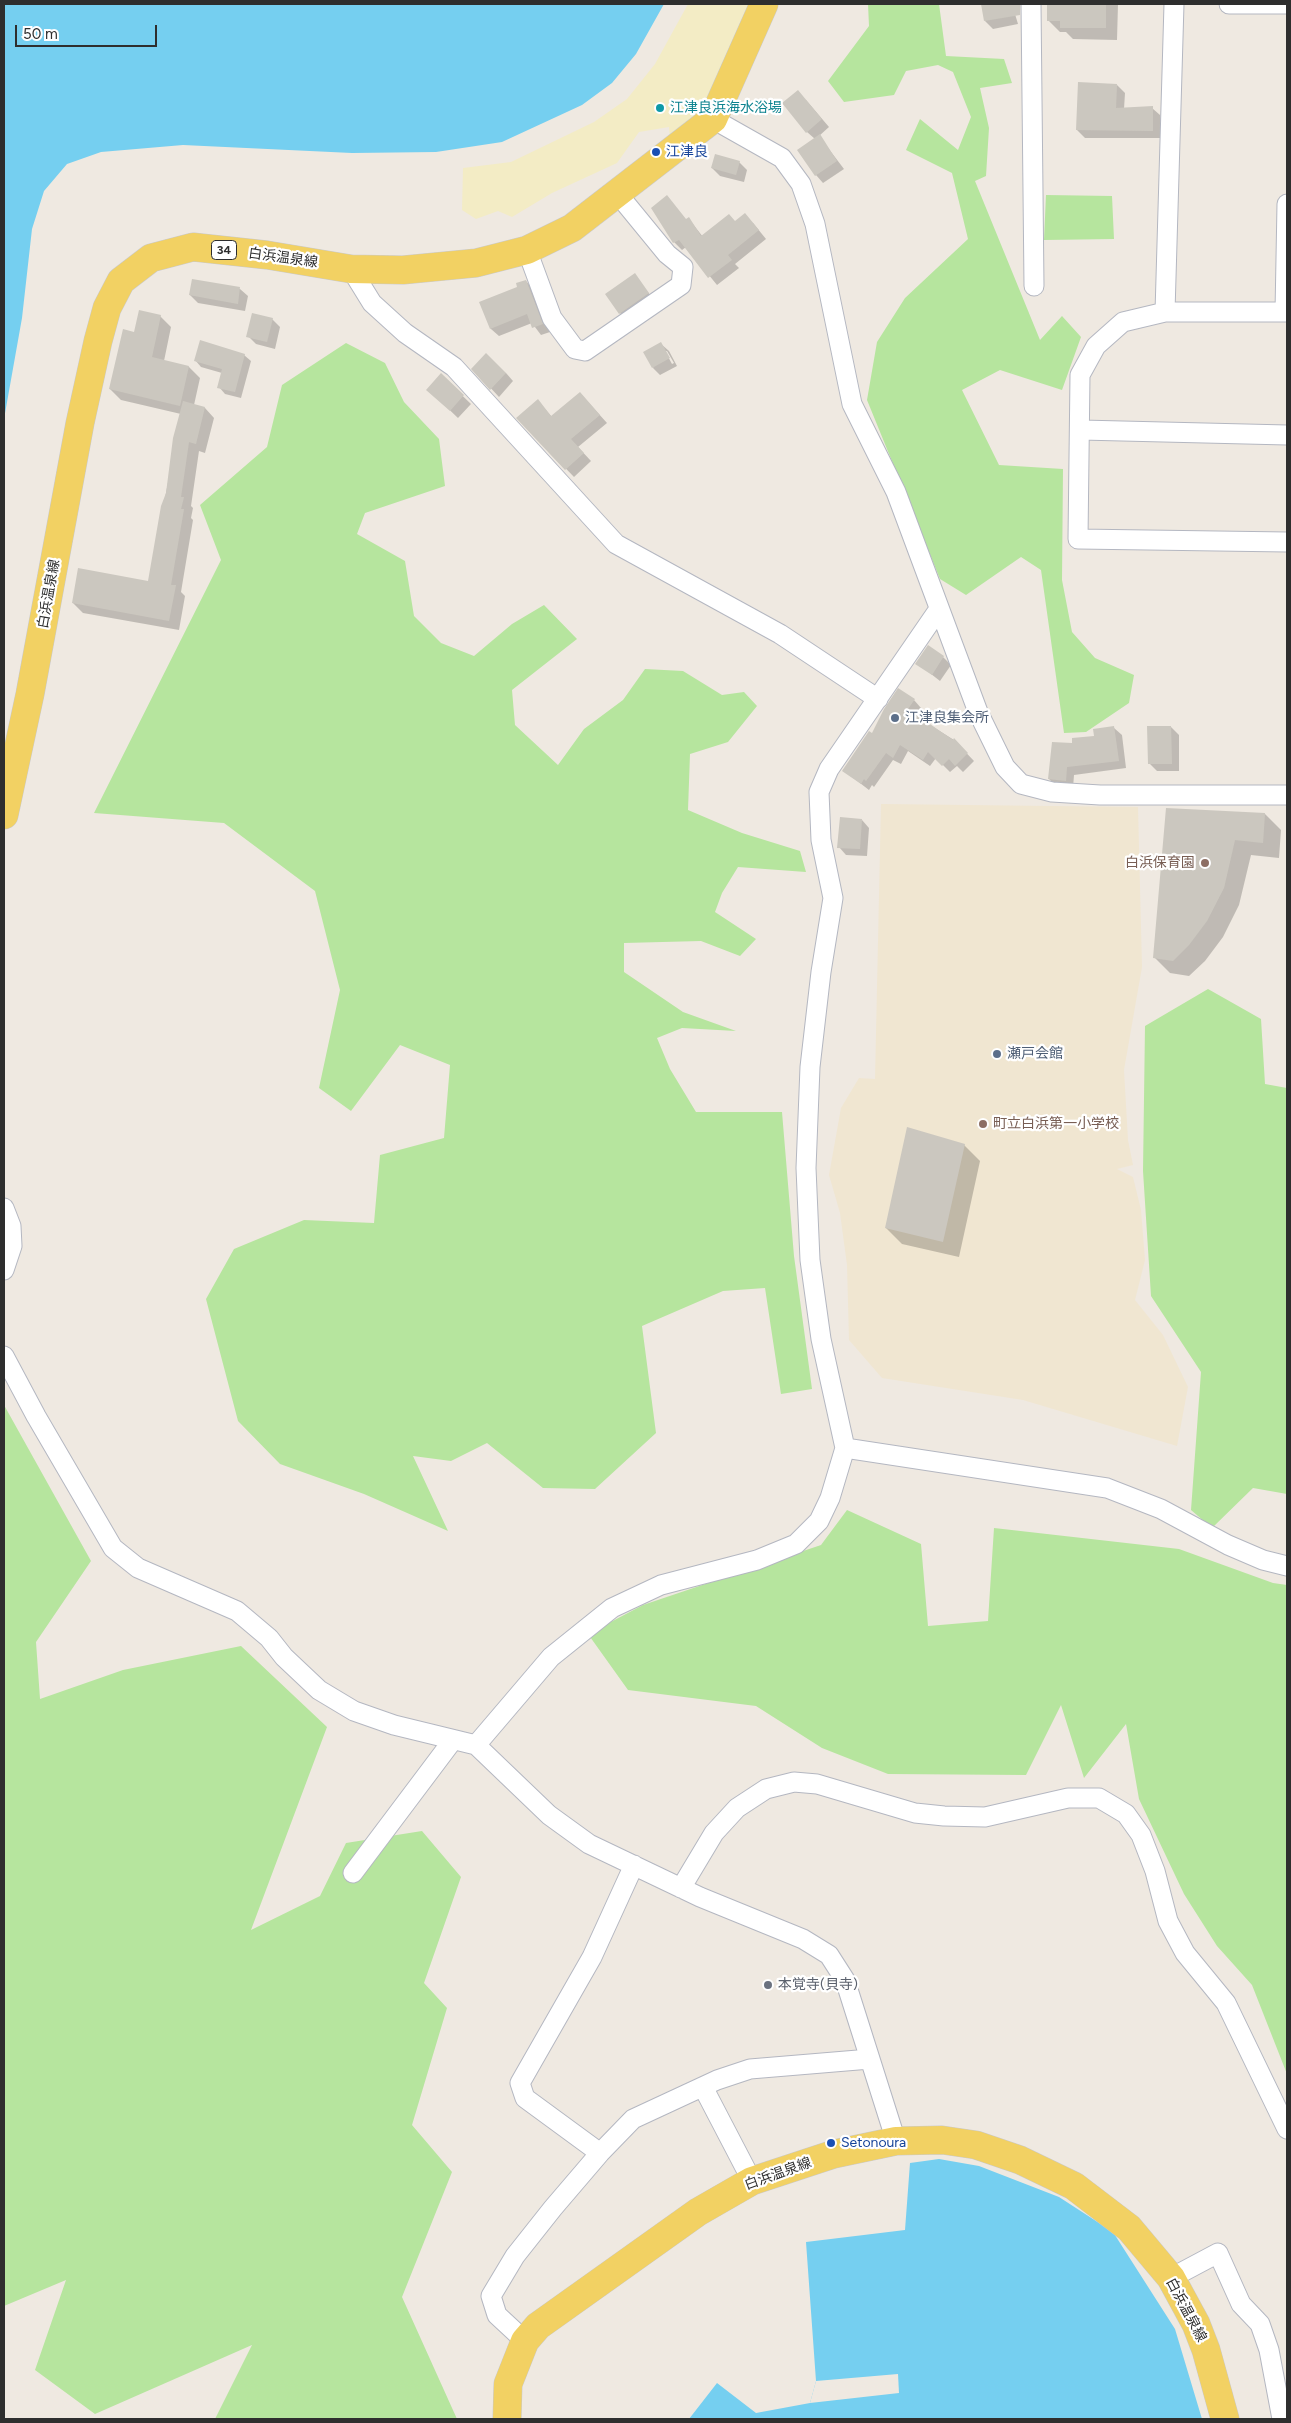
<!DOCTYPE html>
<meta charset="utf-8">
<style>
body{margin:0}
#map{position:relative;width:1291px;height:2423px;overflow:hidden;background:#efe9e1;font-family:Figtree,sans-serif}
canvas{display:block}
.frame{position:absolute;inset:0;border:5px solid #2e2e2e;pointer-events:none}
.scale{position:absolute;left:15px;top:25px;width:142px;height:22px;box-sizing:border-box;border:2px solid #2e2e2e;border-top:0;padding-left:6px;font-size:15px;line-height:18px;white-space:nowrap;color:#2e2e2e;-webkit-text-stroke:4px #fff;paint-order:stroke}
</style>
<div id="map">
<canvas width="1291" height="2423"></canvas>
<div class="frame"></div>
<div class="scale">50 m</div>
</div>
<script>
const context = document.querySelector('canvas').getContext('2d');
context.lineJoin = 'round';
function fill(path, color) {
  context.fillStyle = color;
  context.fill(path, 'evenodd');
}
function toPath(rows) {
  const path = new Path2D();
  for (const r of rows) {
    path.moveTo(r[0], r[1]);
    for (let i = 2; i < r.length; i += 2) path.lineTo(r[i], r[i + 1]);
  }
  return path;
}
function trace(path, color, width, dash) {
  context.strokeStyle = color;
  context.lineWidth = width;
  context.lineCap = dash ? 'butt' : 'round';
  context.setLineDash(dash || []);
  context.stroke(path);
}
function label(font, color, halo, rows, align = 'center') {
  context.font = font + ' Figtree,"Noto Sans JP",sans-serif';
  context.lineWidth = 4.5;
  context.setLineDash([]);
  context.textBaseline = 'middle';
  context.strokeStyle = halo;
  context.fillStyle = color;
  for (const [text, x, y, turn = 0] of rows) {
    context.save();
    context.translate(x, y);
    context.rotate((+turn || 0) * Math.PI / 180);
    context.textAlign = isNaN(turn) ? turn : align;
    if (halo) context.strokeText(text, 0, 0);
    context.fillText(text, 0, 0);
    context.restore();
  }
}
const education = toPath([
 [881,804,1138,807,1142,967,1124,1070,1128,1140,1133,1165,1117,1169,1133,1177,1141,1210,1145,1260,1135,1300,1163,1335,1188,1387,1177,1446,1023,1400,882,1378,849,1340,847,1265,840,1213,829,1175,841,1108,859,1078,875,1079]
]);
const green = toPath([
 [868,4,939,4,946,56,1004,59,1012,83,980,88,989,128,986,176,975,181,1040,340,1062,316,1081,337,1062,390,1000,370,962,390,999,465,1063,469,1062,580,1072,632,1095,658,1134,675,1129,703,1086,732,1064,733,1041,570,1021,557,966,595,940,579,867,400,877,342,905,298,968,239,952,173,906,150,920,119,958,150,971,117,953,72,938,65,906,71,894,95,844,102,828,81,869,26],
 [1046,195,1112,196,1114,239,1044,240],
 [346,343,385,363,404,402,439,439,445,486,365,513,357,534,405,561,414,616,441,643,474,656,512,624,544,605,577,639,512,690,515,725,558,765,584,729,623,700,645,669,683,671,722,695,744,692,757,706,728,742,690,754,688,810,742,833,800,851,806,872,738,867,722,893,715,912,756,939,740,956,701,941,624,943,624,972,683,1012,736,1031,682,1028,657,1038,670,1069,696,1112,782,1112,794,1256,812,1389,781,1394,765,1288,723,1291,642,1326,656,1433,595,1489,543,1488,487,1443,451,1461,413,1456,448,1531,364,1494,280,1464,238,1421,206,1299,234,1249,304,1220,374,1223,380,1155,444,1138,450,1065,400,1045,351,1111,319,1088,340,990,315,891,224,823,94,813,221,560,200,505,267,447,282,385],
 [1208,989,1261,1019,1265,1084,1287,1088,1287,1494,1253,1488,1212,1528,1191,1510,1201,1372,1151,1296,1143,1171,1145,1026],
 [4,1405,91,1561,36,1642,40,1699,123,1670,241,1646,327,1727,251,1930,320,1896,346,1843,422,1831,461,1877,424,1983,447,2008,412,2125,452,2172,402,2297,457,2419,215,2419,252,2345,95,2414,35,2370,66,2280,4,2306],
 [847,1510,921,1544,928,1626,988,1621,994,1528,1179,1549,1273,1583,1287,1585,1287,2074,1252,1985,1217,1946,1184,1894,1139,1799,1126,1724,1084,1778,1061,1705,1026,1775,888,1774,822,1748,756,1706,628,1690,588,1634,643,1605,821,1545]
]);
const sand = toPath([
 [688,4,752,4,715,95,698,117,670,142,669,127,639,132,617,163,552,193,512,217,498,211,476,219,462,210,463,168,511,162,594,122,627,99,655,64]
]);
const water = toPath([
 [4,4,664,4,636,54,612,83,582,105,502,142,436,152,352,153,183,145,101,152,67,164,44,191,32,229,22,318,4,419],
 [939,2159,979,2166,1059,2197,1113,2232,1175,2329,1202,2419,689,2419,717,2383,756,2413,810,2403,816,2381,806,2242,905,2230,910,2163]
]);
const pier = toPath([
 [898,2374,899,2393,810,2403,816,2381]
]);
const shadow = toPath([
 [982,4,1012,4,1018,24,993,29,985,21],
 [1048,4,1118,4,1117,40,1073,39,1066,32,1060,32,1048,20],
 [1117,85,1125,93,1124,109,1152,108,1160,115,1161,138,1085,138,1077,130],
 [806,100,829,127,819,136,844,169,823,183,816,175,815,139,807,132],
 [739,162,747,170,744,182,720,176,712,168],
 [689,219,703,237,736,222,753,223,766,239,735,264,739,268,717,285,686,247,682,250,674,242],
 [634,275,655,301,627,321,620,313],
 [193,281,240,289,248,296,245,311,198,303,190,295],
 [526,281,533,289,550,332,541,335,532,323,499,336,491,329,481,303,519,287],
 [160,316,171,327,164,361,189,367,200,378,194,405,205,408,214,418,205,453,199,451,191,506,193,508,191,518,193,520,181,592,185,596,179,630,83,613,73,603,149,582,181,414,121,400,110,389,135,333],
 [272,319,280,327,275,349,256,344,248,336],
 [661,344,669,351,677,366,660,375,653,368],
 [665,351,667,351,674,363,672,364],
 [244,355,251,361,241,398,225,394,219,387,222,373,201,367,195,360],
 [473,369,506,373,513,381,499,397],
 [441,375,471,404,458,418,436,397],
 [580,393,607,423,578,447,591,461,574,477,517,418,538,401,552,417],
 [943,657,951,665,940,681,917,663],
 [914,700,921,708,916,716,954,740,974,761,963,772,957,766,950,772,936,758,930,766,908,751,901,764,893,760,874,787,872,785,869,790,843,770,872,735],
 [1171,727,1179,735,1179,771,1157,771,1149,763],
 [1114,728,1122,735,1126,768,1074,775,1073,788,1057,787,1049,779,1074,745],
 [1167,809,1265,814,1281,830,1279,858,1251,855,1239,905,1223,937,1205,961,1189,976,1170,973,1154,957],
 [862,820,869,828,867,856,846,855,839,847],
 [964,1145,980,1161,959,1257,902,1244,886,1228]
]);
const building = toPath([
 [981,4,1020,4,1020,15,984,21],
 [1047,4,1106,4,1106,28,1060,28,1060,21,1047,21],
 [1078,82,1117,84,1116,108,1153,106,1153,131,1076,130],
 [798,90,822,119,806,133,782,103],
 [820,134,837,161,815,176,797,150],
 [715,154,740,161,736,175,711,168],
 [667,195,686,219,689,217,701,236,729,214,735,221,745,213,759,230,728,255,732,260,708,278,679,240,673,243,651,208],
 [635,273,649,293,619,314,605,294],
 [192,279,240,287,238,304,189,295],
 [526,280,543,324,532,328,527,314,490,329,479,302,517,287,516,283],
 [139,310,161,315,152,357,189,366,180,406,109,389,123,329,134,332],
 [252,313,273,318,267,342,246,337],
 [200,340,245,354,235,392,217,388,222,369,194,361],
 [661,342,670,358,652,368,643,352],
 [486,353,506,373,490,390,471,369],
 [441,373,464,395,450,411,426,390],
 [580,392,600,415,571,439,584,453,565,470,516,418,538,399,551,416],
 [183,401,205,407,196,444,189,442,181,497,184,497,181,509,184,509,171,585,176,585,169,621,72,603,78,568,148,581,161,506,166,493,173,438],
 [928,645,944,656,932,675,915,664],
 [898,688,915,699,908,709,953,740,954,738,968,753,955,766,949,759,942,766,928,752,923,760,900,745,893,758,886,753,866,781,864,779,861,784,842,771,869,731,872,733,884,709],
 [1114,726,1119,761,1067,767,1066,781,1048,779,1052,742,1072,743,1072,738,1094,736,1093,729],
 [1147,726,1171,726,1172,764,1148,764],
 [1166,808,1265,813,1263,843,1235,840,1224,888,1207,921,1189,945,1173,961,1153,958],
 [840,817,862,819,860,849,837,848],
 [907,1127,965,1144,943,1242,885,1228]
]);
const street = toPath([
 [1031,4,1034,286],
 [1229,4,1287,4],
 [713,119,782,158,801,184,815,224,852,404,896,492,978,712,1005,767,1021,784,1052,792,1100,795,1287,795],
 [527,250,552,318,575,349,585,351,681,285,683,267,667,254,617,193],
 [351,269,372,303,405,333,454,367,616,544,780,634,878,699],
 [1165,312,1174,4],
 [1285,312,1287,204],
 [1287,312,1165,312,1123,322,1096,346,1080,375,1078,539,1287,542],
 [1081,430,1287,435],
 [4,1208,11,1226,12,1246,4,1270],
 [4,1356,36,1416,113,1548,138,1568,237,1611,269,1638,284,1657,319,1690,354,1711,394,1725,476,1745,549,1815,589,1844,700,1897,803,1939,829,1955,845,1980,896,2141],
 [845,1448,1107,1488,1161,1509,1228,1545,1263,1560,1287,1566],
 [476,1745,551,1657,612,1608,661,1585,757,1560,796,1544,819,1521,830,1498,845,1448,821,1339,810,1260,806,1168,810,1067,821,972,833,898,821,840,819,792,829,769,939,609],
 [353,1873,453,1740],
 [681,1888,714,1833,737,1808,766,1789,794,1782,817,1784,915,1813,944,1816,985,1817,1068,1798,1099,1798,1126,1814,1141,1835,1155,1871,1168,1921,1185,1953,1226,2003,1287,2129],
 [703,2087,752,2181],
 [600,2153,525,2098,520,2083,592,1957,634,1865],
 [1171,2278,1218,2253,1241,2304,1260,2324,1269,2350,1282,2419],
 [525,2341,497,2315,491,2296,515,2256,553,2208,600,2153,633,2119,717,2080,750,2069,870,2059]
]);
const primary = toPath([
 [4,815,30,694,80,423,98,341,107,308,121,281,151,258,193,247,267,255,351,269,403,270,476,263,527,250,572,228,713,119,764,4],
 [507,2419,508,2384,525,2341,538,2326,698,2212,752,2181,834,2154,896,2141,942,2140,976,2145,1020,2160,1074,2186,1129,2228,1171,2278,1196,2324,1206,2350,1225,2419]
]);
const markers = [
 [660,108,5,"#0f9aa8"],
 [656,152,5,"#1a4fb4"],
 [895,718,5,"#5c6f8a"],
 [1205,863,5,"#8d6e63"],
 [997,1054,5,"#5c6f8a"],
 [983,1124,5,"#8d6e63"],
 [768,1985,5,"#6b7280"],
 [831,2143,5,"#1a4fb4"]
];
const shields = [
 [224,250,25]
];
const shieldNames = [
 ["34",224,250]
];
const cultureNames = [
 ["江津良浜海水浴場",670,108]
];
const transitNames = [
 ["江津良",666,152],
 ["Setonoura",841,2143]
];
const streetNames = [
 ["白浜温泉線",283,258,8],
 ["白浜温泉線",49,594,-80],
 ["白浜温泉線",778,2174,-20],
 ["白浜温泉線",1186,2310,62]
];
const serviceNames = [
 ["江津良集会所",905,718],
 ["瀬戸会館",1007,1054]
];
const educationNames = [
 ["白浜保育園",1195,863],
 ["町立白浜第一小学校",993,1124,"left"]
];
const worshipNames = [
 ["本覚寺(貝寺)",778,1985]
];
fill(education, '#f0e6d1');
fill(green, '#b6e59e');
fill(sand, '#f3ecc5');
fill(water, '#75cff0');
fill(pier, '#efe9e1');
fill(shadow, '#0003');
fill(building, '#cbc7bf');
trace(street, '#b4b7c1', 21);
trace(primary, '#c9c9c9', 29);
trace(street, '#fff', 19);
trace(primary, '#f2d163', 28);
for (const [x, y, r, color] of markers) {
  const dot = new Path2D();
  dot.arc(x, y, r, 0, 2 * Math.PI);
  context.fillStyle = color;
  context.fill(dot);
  trace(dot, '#fff', 2);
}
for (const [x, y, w] of shields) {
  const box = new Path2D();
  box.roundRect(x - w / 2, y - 9.5, w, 19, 4);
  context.fillStyle = '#fff';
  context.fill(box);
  trace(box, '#2e2e2e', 1);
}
label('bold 12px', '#2e2e2e', null, shieldNames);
label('14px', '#0d838f', '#fff', cultureNames, 'left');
label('14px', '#164399', '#fff', transitNames, 'left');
label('14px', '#2e2e2e', '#fff', streetNames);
label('14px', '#4e5e75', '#fff', serviceNames, 'left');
label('14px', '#785e54', '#fff', educationNames, 'right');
label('14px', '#5b616d', '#fff', worshipNames, 'left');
</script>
